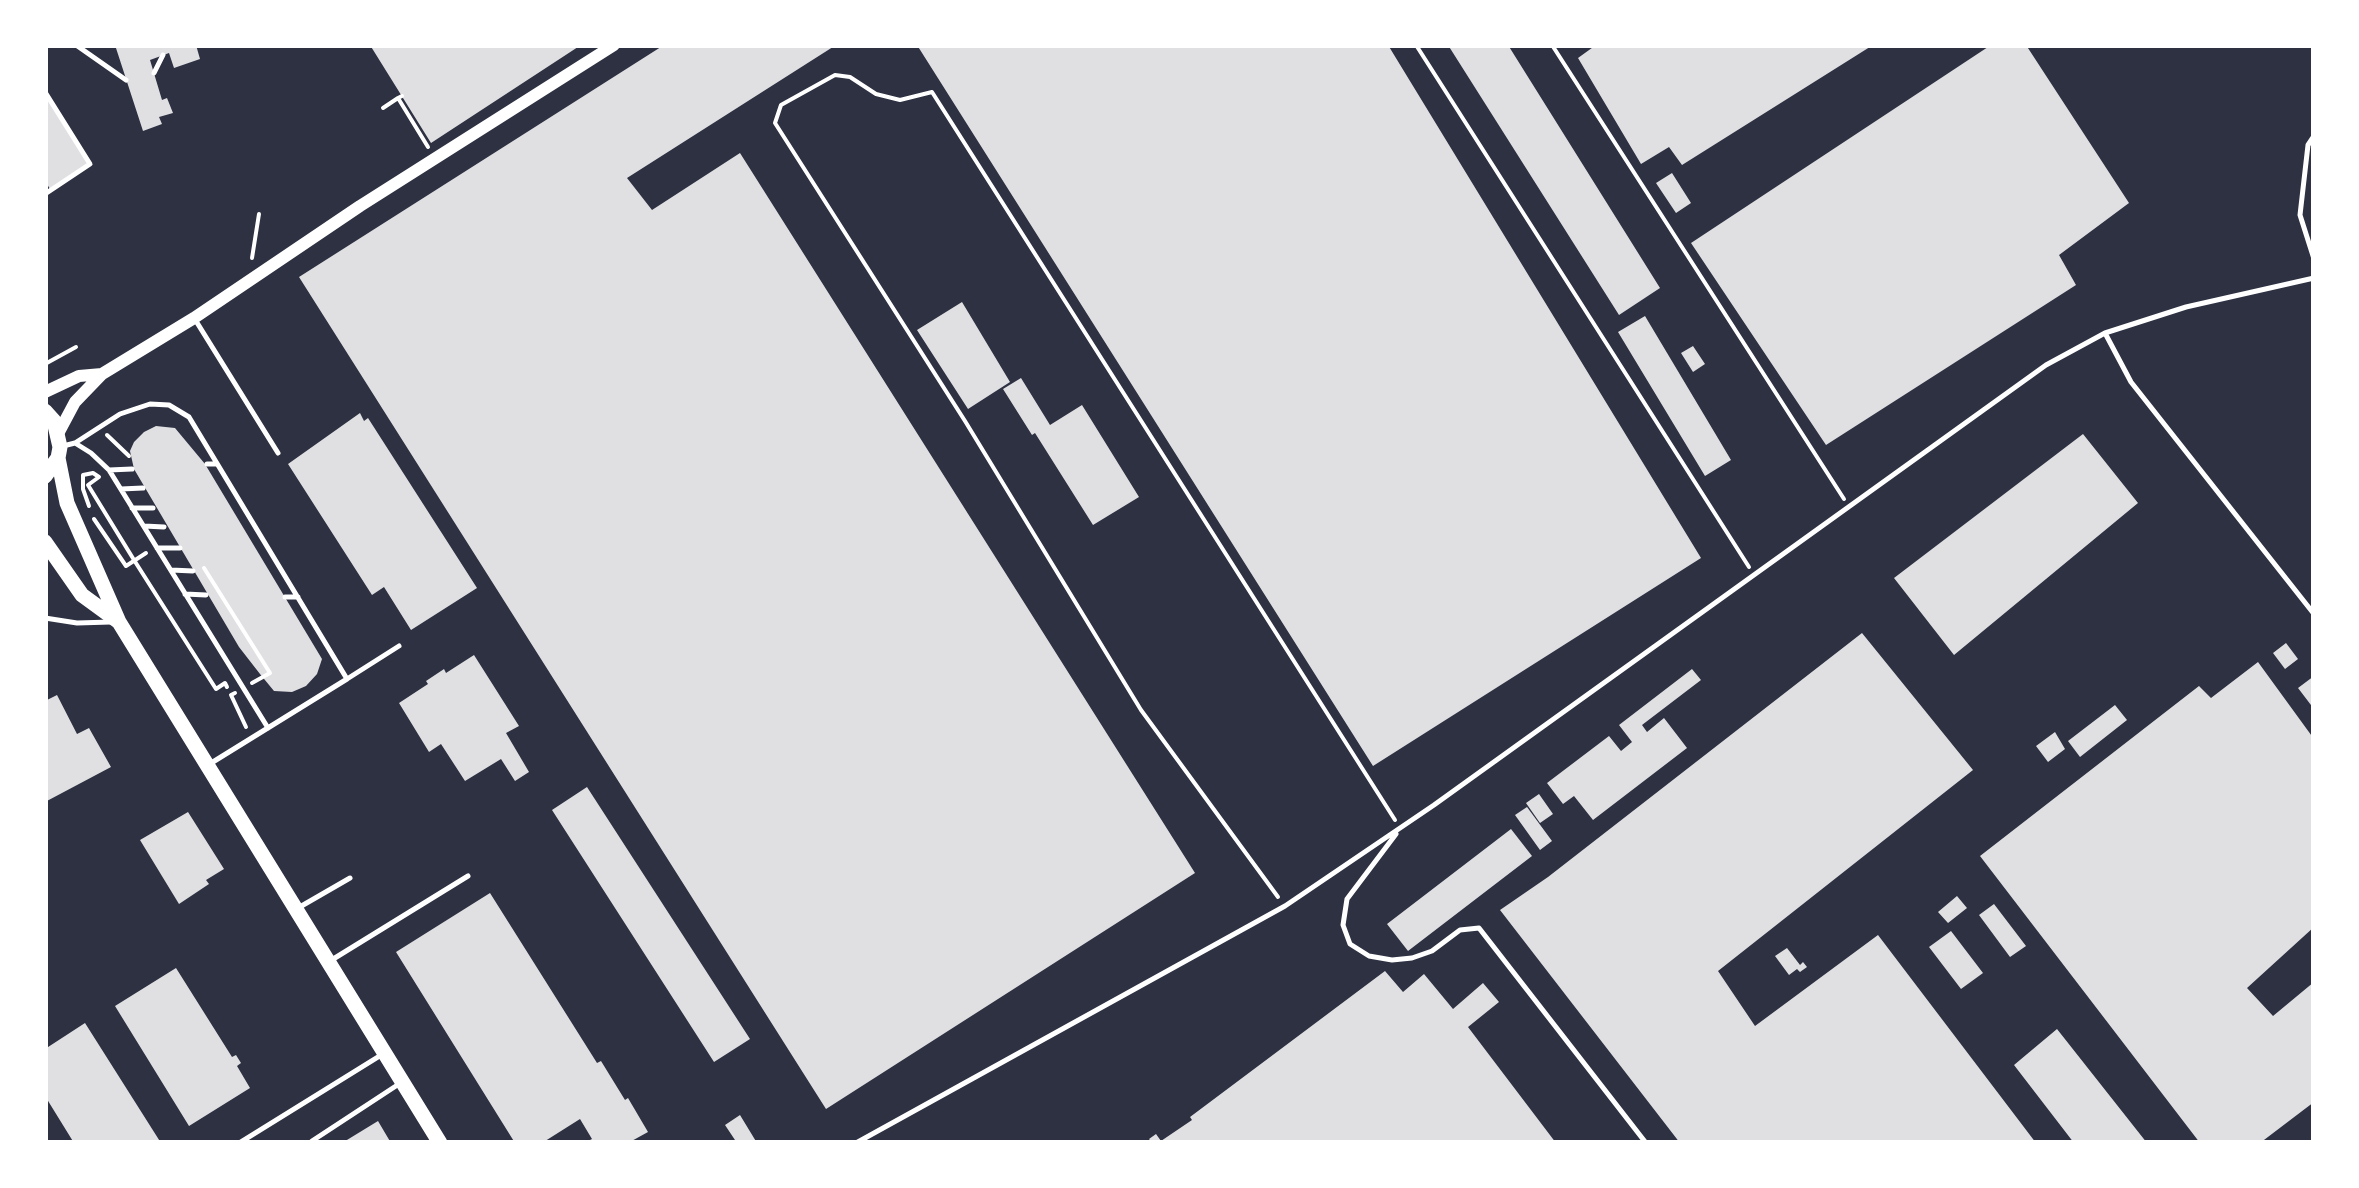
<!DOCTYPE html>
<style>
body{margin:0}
#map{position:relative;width:2359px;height:1188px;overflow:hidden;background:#2d3142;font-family:"PT Sans Narrow",sans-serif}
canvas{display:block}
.frame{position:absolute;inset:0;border:48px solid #fff;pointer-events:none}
</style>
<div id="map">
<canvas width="2359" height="1188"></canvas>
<div class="frame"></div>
</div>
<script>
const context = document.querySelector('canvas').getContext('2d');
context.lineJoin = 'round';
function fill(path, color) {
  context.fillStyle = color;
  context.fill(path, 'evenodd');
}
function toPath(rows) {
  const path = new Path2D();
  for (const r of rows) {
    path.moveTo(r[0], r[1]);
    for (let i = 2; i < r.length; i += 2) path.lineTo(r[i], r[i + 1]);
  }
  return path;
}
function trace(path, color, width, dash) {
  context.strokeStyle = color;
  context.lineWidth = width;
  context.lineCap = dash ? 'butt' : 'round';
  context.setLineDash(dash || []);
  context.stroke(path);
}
const building = toPath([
 [115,45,196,45,200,59,174,68,169,53,150,60,162,100,167,98,173,113,159,117,162,124,143,131],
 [370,45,581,45,431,143],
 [664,45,836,45,627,178,652,210,740,153,1195,873,826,1109,299,277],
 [917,45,1388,45,1701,558,1373,766],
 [1448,45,1508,45,1660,288,1619,315],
 [1596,45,1873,45,1682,165,1669,147,1641,164,1578,58],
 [1991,45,2026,45,2129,203,2059,255,2076,285,1826,445,1691,243],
 [45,95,89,165,50,189,45,181],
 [1672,173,1691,203,1676,213,1656,183],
 [962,302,1010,382,968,409,917,330],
 [1645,316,1731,460,1705,476,1618,332],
 [1693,346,1705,364,1693,372,1681,353],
 [1021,378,1050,425,1082,405,1139,497,1093,525,1035,433,1032,435,1003,389],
 [360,413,364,421,368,418,477,588,411,630,384,587,372,595,288,464],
 [156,426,175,428,205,464,322,659,317,674,306,686,292,692,274,691,260,674,239,647,134,469,130,451,134,442,144,432],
 [2083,434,2138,503,1954,655,1894,578],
 [1862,633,1973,770,1718,971,1755,1026,1878,935,2036,1143,1680,1143,1500,910,1548,877],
 [2286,643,2298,659,2285,669,2273,653],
 [474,655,519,726,506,733,529,772,515,781,501,759,465,781,441,744,429,752,399,703,428,684,426,681,444,669,446,673],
 [2258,662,2314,739,2314,927,2247,988,2273,1016,2314,982,2314,1102,2260,1143,2200,1143,1980,856,2199,686,2211,698],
 [1692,669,1701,680,1642,725,1647,732,1664,718,1687,748,1593,820,1574,796,1563,804,1547,783,1609,736,1621,751,1632,742,1619,725],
 [2314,676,2314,709,2298,688],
 [57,695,77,734,89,728,111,767,45,802,45,701],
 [2115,705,2127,720,2080,757,2068,741],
 [2055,732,2065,749,2048,762,2036,746],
 [587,787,750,1039,714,1062,552,810],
 [1539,794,1553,814,1540,823,1526,803],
 [1527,807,1552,841,1540,850,1515,815],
 [188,812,224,869,206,880,209,884,179,904,140,840],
 [1511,829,1532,856,1408,951,1387,924],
 [490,893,597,1063,601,1061,625,1100,628,1098,648,1132,628,1143,584,1143,592,1139,580,1119,542,1143,515,1143,396,952],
 [1957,896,1967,908,1948,923,1938,912],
 [1994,904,2026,946,2010,957,1979,915],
 [1951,931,1983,973,1961,989,1929,947],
 [1787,948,1800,965,1803,962,1807,967,1800,972,1797,969,1789,975,1775,956],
 [176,968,232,1057,236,1055,241,1063,237,1066,250,1088,189,1126,115,1006],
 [1385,971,1403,992,1424,974,1453,1009,1483,983,1499,1002,1468,1027,1556,1143,1152,1143,1149,1139,1156,1134,1161,1141,1192,1120,1190,1117],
 [85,1023,161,1143,74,1143,45,1096,45,1049],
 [2057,1029,2147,1143,2074,1143,2014,1065],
 [740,1115,757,1143,737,1143,725,1125],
 [378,1121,391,1143,342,1143]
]);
const path = toPath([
 [1416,45,1749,567],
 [1552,45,1844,499],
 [402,96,398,98,428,147],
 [383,108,398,98],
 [252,258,259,214],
 [45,364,76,347],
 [107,435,129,456],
 [89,506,83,489,83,475,93,473,99,477,88,485,134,560,216,689,225,683,227,687],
 [94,519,126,566,146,553],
 [204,568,270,673,252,683],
 [235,693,231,695,246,727],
 [1278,897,1141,710,965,421,775,123,781,105,835,75,850,77,876,94,900,100,932,92,1395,820]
]);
const service = toPath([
 [76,45,126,80],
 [154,73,163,55],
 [45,92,90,164,45,194],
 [2314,136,2308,145,2300,215,2314,259],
 [196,321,278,453],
 [2105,333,2131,382,2314,614],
 [75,443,91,453,109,470,268,728],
 [63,446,75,443,120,414,150,404,169,405,189,417,347,679,208,765],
 [207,464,217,464],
 [109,470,132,469],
 [121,489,143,488],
 [132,508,153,508],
 [144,526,164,527],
 [157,548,180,548],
 [171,570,193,571],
 [185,594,206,595],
 [285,597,298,597],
 [45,618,77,623,111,622],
 [347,679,399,646],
 [1396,834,1347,899,1343,925,1350,944,1369,956,1392,960,1412,958,1432,951,1460,930,1479,928,1646,1143],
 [298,908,350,878],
 [330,961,468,876],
 [312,1141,402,1082],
 [239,1143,381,1055],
 [856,1143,1285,906,1434,805,2046,365,2105,333,2186,307,2314,278]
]);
const tertiary = toPath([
 [45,392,79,376,102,374],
 [59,432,75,402,102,374,194,318,360,206,614,45]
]);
const secondary = toPath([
 [45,411,54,421,60,447,58,458,45,476],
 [58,458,67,503,119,622,440,1143],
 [45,542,82,595,119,622]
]);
fill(building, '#e0e0e3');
trace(path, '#fff', 4);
trace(service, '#fff', 5);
trace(tertiary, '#fff', 12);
trace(secondary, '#fff', 15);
</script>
